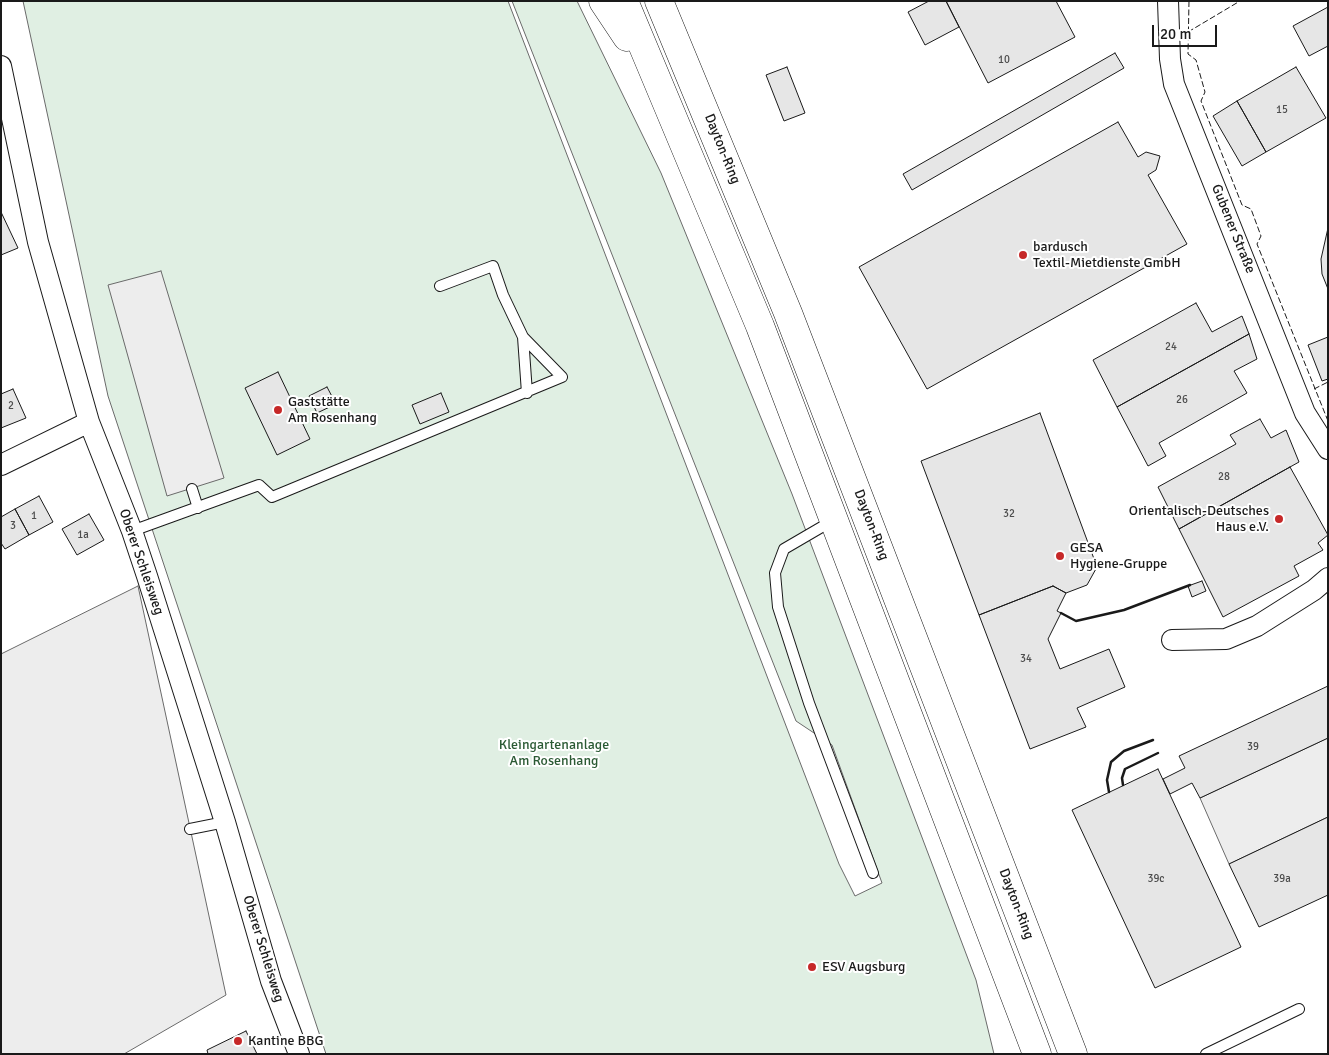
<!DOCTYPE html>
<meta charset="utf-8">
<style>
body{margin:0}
#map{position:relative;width:1329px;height:1055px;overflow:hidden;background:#fff;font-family:Signika,sans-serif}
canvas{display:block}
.frame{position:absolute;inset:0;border:2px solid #1a1a1a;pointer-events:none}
.scale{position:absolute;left:1152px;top:25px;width:65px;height:22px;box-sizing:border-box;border:2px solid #1a1a1a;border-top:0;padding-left:6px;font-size:15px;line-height:18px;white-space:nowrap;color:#1a1a1a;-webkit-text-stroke:4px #fff;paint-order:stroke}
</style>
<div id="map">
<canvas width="1329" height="1055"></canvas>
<div class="frame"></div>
<div class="scale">20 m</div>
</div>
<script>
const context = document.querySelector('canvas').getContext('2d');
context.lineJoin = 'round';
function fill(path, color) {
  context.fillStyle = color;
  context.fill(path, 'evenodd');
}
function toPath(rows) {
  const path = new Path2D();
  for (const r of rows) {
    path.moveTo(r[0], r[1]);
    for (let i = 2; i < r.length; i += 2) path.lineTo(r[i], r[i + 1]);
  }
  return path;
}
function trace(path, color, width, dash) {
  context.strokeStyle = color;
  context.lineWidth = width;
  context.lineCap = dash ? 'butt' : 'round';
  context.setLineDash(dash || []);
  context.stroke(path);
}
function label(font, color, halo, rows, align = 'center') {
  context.font = font + ' Signika,sans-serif';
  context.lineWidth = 4;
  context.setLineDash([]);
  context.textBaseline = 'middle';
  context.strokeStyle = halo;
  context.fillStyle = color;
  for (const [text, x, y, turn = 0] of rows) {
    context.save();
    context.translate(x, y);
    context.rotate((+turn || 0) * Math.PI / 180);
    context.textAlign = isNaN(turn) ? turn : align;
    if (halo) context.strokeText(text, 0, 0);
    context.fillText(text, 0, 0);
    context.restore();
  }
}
const green = toPath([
 [23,1,508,1,839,864,855,896,882,883,832,745,796,721,512,1,577,1,661,173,792,494,976,980,994,1054,326,1054,108,396,23,1]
]);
const parking = toPath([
 [161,271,224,478,167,496,108,285,161,271],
 [138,586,226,995,124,1054,1,1054,1,654,138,586],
 [1328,738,1328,817,1229,864,1200,798,1328,738]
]);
const building = toPath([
 [929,1,946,1,959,27,925,45,908,12,929,1],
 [946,1,1056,1,1075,37,988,83,946,1],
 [1328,7,1328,46,1309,56,1293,26,1328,7],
 [1115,53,1124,68,912,190,903,174,1115,53],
 [787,67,805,113,784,121,766,75,787,67],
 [1296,67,1326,118,1266,152,1237,101,1296,67],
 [1237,101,1266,152,1242,166,1213,116,1237,101],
 [1118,122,1138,157,1146,152,1160,156,1156,170,1148,175,1187,244,927,389,859,267,1118,122],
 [1,212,18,248,1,255,1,212],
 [1328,228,1328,289,1322,274,1321,259,1328,228],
 [1196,303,1212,332,1242,316,1249,334,1117,407,1093,360,1196,303],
 [1249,334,1257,359,1234,371,1247,393,1159,443,1166,456,1148,466,1117,407,1249,334],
 [1328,337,1328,379,1322,381,1308,345,1328,337],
 [278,372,310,439,277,455,245,388,278,372],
 [327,387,336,404,317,413,309,396,327,387],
 [13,389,26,418,1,428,1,394,13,389],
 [441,393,449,412,420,424,412,405,441,393],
 [1040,413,1097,567,1087,585,1066,593,1053,586,979,615,921,461,1040,413],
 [1260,419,1271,438,1286,430,1299,462,1179,529,1158,487,1236,444,1230,435,1260,419],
 [1290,467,1328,535,1318,543,1323,550,1294,566,1299,576,1223,617,1179,529,1290,467],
 [39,496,53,522,29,535,15,509,39,496],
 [15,509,29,535,5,549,1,543,1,517,15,509],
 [89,514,104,540,77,555,62,529,89,514],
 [1202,581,1206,591,1192,597,1188,586,1202,581],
 [1053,586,1066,593,1057,611,1061,613,1048,639,1060,669,1109,649,1125,687,1077,708,1086,727,1030,749,979,615,1053,586],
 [1328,686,1328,738,1200,798,1192,783,1170,794,1163,779,1185,768,1179,756,1328,686],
 [1158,769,1241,947,1155,988,1072,810,1158,769],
 [1328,817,1328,895,1259,927,1229,864,1328,817],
 [246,1031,257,1054,208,1054,207,1050,246,1031]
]);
const lane = toPath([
 [523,337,527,393],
 [192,489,198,508],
 [832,521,784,549,775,573,778,607,809,703,873,873],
 [132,531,259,485,272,497,562,377,523,337,503,295,493,266,440,286],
 [190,829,225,822],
 [1206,1054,1299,1009]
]);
const street = toPath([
 [1168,1,1170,59,1174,84,1305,413,1328,449],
 [1,66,38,242,89,422,132,531,147,576,225,822,271,981,299,1054],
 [1,465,89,422],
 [1172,640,1226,639,1257,626,1314,590,1328,578]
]);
const highway = toPath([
 [603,1,627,37],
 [624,1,760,326,1037,1054],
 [659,1,788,313,1073,1054]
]);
const fence = toPath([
 [1189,1,1188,54,1196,60,1205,92,1201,101,1242,205,1251,209,1261,236,1257,244,1328,421],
 [1188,32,1240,1],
 [1314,389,1328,382]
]);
const wall = toPath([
 [1061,613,1076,621,1124,610,1190,585],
 [1123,785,1122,778,1125,769,1158,753],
 [1109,792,1107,780,1111,762,1124,751,1153,740]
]);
const markers = [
 [1023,255,5,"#c62828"],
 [278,410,5,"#c62828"],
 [1279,519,5,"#c62828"],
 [1060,556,5,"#c62828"],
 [812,967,5,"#c62828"],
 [238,1041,5,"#c62828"]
];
const numberNames = [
 ["10",1004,60],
 ["15",1282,110],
 ["24",1171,347],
 ["26",1182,400],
 ["2",11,406],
 ["28",1224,477],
 ["32",1009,514],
 ["1",34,516],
 ["3",13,526],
 ["1a",83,535],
 ["34",1026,659],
 ["39",1253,747],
 ["39c",1156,879],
 ["39a",1282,879]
];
const streetNames = [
 ["Dayton-Ring",722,149,68],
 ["Gubener Straße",1233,229,68],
 ["Dayton-Ring",871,525,69],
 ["Oberer Schleisweg",141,562,71],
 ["Dayton-Ring",1016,904,69],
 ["Oberer Schleisweg",263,949,73]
];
const poiNames = [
 ["bardusch",1033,247],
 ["Textil-Mietdienste GmbH",1033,263],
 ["Gaststätte",288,402],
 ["Am Rosenhang",288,418],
 ["Orientalisch-Deutsches",1269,511,"right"],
 ["Haus e.V.",1269,527,"right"],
 ["GESA",1070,548],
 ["Hygiene-Gruppe",1070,564],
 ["ESV Augsburg",822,967],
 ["Kantine BBG",248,1041]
];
const parkNames = [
 ["Kleingartenanlage",554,745],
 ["Am Rosenhang",554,761]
];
fill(green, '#e0efe3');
trace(green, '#6a6a6a', 1);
fill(parking, '#ededed');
trace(parking, '#6a6a6a', 1);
fill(building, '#e6e6e6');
trace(building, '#1a1a1a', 1);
trace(lane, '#1a1a1a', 12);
trace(street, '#1a1a1a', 22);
trace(highway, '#1a1a1a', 29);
trace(lane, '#fff', 10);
trace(street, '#fff', 20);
trace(highway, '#fff', 28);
trace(fence, '#1a1a1a', 1, [6, 2.5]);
trace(wall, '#1a1a1a', 2.5);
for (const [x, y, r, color] of markers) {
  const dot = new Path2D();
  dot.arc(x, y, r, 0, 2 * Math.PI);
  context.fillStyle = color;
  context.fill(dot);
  trace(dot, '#fff', 2);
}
label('11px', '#4d4d4d', null, numberNames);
label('14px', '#1a1a1a', '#fff', streetNames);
label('14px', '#1a1a1a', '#fff', poiNames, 'left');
label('14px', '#2b5a34', '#fff', parkNames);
</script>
